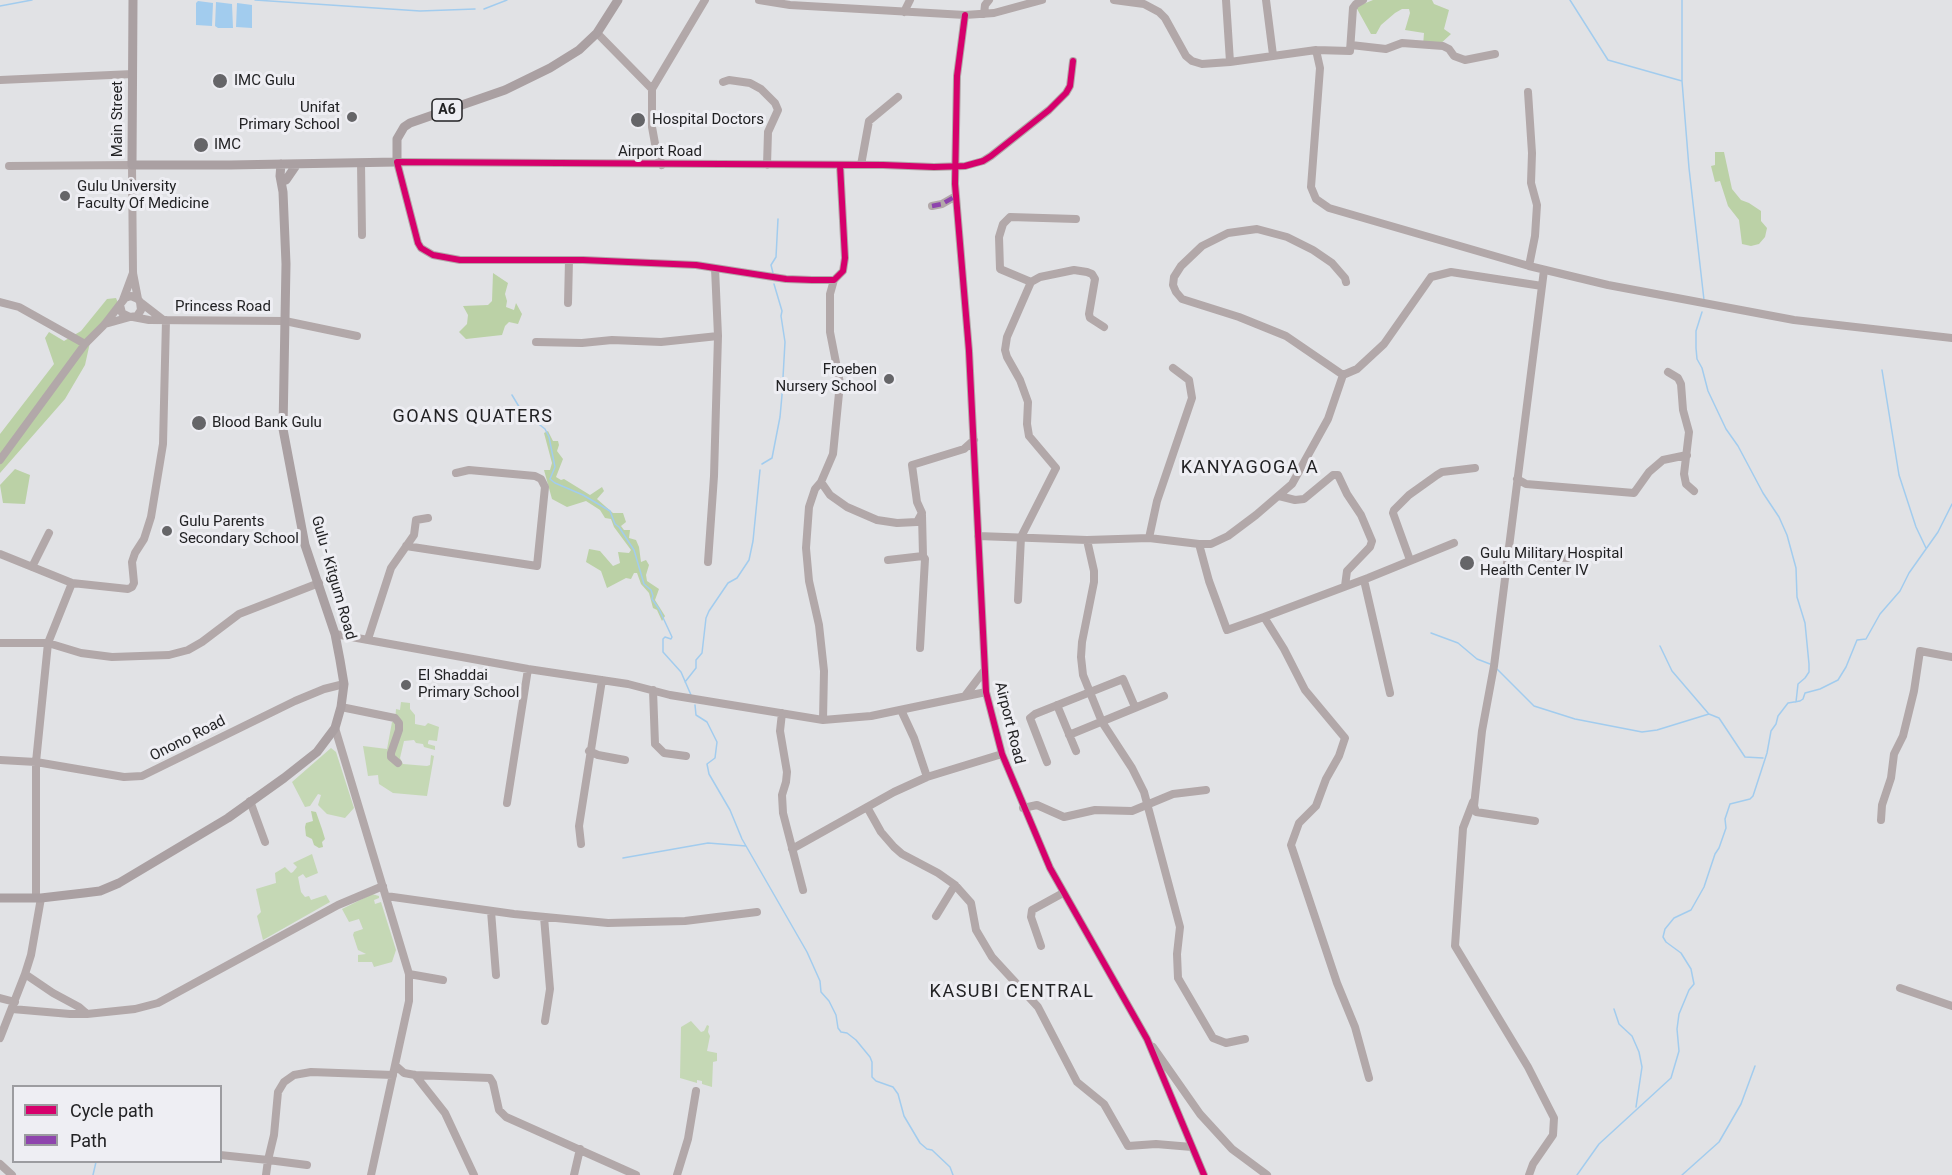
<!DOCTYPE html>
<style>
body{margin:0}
#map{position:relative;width:1952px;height:1175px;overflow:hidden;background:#e1e2e5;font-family:Roboto,sans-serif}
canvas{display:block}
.legend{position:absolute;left:12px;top:1085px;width:210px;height:78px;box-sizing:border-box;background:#eeeef3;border:2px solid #9c9ca0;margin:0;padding:8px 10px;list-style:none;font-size:18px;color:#222224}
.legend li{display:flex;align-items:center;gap:12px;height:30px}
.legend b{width:30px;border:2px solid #9c9ca0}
</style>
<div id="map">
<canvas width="1952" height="1175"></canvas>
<ul class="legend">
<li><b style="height:8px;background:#d6006c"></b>Cycle path</li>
<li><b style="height:8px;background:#8e44ad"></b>Path</li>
</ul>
</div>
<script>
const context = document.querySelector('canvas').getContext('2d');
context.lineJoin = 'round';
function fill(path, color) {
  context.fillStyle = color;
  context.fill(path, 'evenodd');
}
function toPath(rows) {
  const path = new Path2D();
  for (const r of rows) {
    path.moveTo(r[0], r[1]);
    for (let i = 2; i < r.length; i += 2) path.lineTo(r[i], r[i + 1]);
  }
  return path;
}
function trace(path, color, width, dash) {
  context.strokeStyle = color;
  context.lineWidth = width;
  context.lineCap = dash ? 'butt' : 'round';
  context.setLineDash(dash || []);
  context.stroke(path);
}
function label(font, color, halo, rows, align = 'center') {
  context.font = font + ' Roboto,sans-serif';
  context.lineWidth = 6;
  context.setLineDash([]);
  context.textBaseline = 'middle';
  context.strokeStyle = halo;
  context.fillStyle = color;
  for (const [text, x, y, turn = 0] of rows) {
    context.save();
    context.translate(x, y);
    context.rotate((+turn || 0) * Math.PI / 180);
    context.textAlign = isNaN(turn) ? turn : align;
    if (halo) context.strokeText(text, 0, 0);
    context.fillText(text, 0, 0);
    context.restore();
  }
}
const green = toPath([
 [401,702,410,703,410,709,415,715,415,724,425,726,428,723,439,727,437,741,429,740,428,742,428,744,435,746,435,750,424,747,423,744,416,743,414,740,404,741,400,758,403,764,427,766,430,765,431,755,434,756,427,796,393,793,379,784,378,775,368,776,363,746,387,749,392,722,395,722,396,709,400,710],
 [331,748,336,752,354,808,345,818,327,814,318,805,321,795,318,794,310,806,305,807,292,782],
 [312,854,318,873,306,878,303,874,298,877,301,892,305,897,309,896,311,900,326,895,330,902,263,940,257,916,261,912,256,889,276,883,275,873,285,867,291,873,293,872,297,867,293,863],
 [372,894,379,896,379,898,374,900,375,904,381,902,396,950,392,962,374,967,372,962,358,962,358,955,366,954,358,950,353,935,354,932,363,929,359,919,349,922,342,909],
 [691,1021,701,1032,704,1031,707,1025,709,1026,708,1032,710,1036,707,1051,717,1053,717,1061,713,1062,712,1087,702,1084,702,1081,697,1080,697,1083,680,1078,681,1027]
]);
const forest = toPath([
 [1373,0,1432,0,1434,4,1449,10,1444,29,1451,34,1438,46,1423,46,1424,33,1405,30,1410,13,1409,9,1402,9,1395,13,1381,25,1376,34,1371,34,1356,7],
 [1715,152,1724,152,1732,189,1741,200,1749,203,1761,211,1761,221,1767,228,1765,237,1759,244,1751,246,1742,244,1739,220,1728,206,1720,181,1715,182,1711,166,1715,165],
 [493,273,508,283,505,294,507,301,506,307,514,310,516,303,522,314,518,324,509,322,505,326,502,335,466,339,459,332,467,324,468,315,463,306,488,305,492,301],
 [116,298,118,303,91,338,85,365,65,399,0,473,0,434,54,364,45,338,49,332,64,341,81,331,107,299],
 [548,431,553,441,558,441,559,445,557,451,563,459,556,477,561,480,564,479,590,495,602,487,604,491,597,499,613,513,623,513,626,522,621,526,624,530,630,530,629,538,636,540,639,547,641,562,646,560,649,565,646,575,647,581,659,589,655,600,665,616,662,621,657,610,653,608,649,593,641,584,637,573,634,573,631,579,626,578,607,588,601,571,586,562,589,549,600,551,613,566,620,563,618,552,629,553,631,550,614,527,611,519,605,518,600,510,586,501,567,507,552,499,544,470,550,470,552,463,544,433],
 [15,469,30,475,25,504,3,503,0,485],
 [311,811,316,812,322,829,325,839,322,842,323,847,319,848,314,845,312,839,306,836,305,827,306,823,313,821]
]);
const water = toPath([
 [198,1,213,3,212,26,196,25,196,3],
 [216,2,232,4,233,28,218,28,215,26],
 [237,3,252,5,252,28,236,27]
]);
const stream = toPath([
 [255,0,420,11,475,9],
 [1570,0,1608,60,1682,81],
 [1682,0,1682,81,1689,168,1704,300],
 [0,6,32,0],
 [484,9,507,0],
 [773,273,771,265,776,257,778,219],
 [1702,312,1696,331,1696,348,1697,359,1702,368,1708,391,1726,429,1738,446,1763,493,1779,517,1787,535,1796,568,1797,597,1805,623,1809,664,1809,672,1805,678,1798,684,1796,702],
 [1882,370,1899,475,1916,527,1926,548],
 [512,395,521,410,545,429,549,437,555,467,550,479,555,483,583,495,610,511,615,524,619,527,634,550,644,584,651,590,653,596,652,599,659,609,672,637,671,639,665,637,663,639,663,652,681,672,691,695],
 [762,464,772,458,780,417,782,395,785,342,781,316,782,311,774,284],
 [1431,633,1458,643,1477,659,1490,664],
 [1660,646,1672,671,1708,713],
 [1497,669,1534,706,1575,719,1642,732,1657,730,1709,714,1719,718,1745,757,1763,758],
 [685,682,696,668,696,660,702,653,706,618,709,611,728,583,737,578,749,560,753,541,760,470],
 [695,705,696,715,707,722,717,742,715,758,707,764,709,774,730,810,742,839,807,952,820,981,821,992,829,1001,836,1015,838,1028,841,1032,847,1033,856,1040,870,1057,872,1062,872,1077,876,1081,893,1087,898,1094,904,1116,920,1143,927,1149,932,1150,950,1167,953,1175],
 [623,858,708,843,746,846],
 [1614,1009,1619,1024,1632,1036,1639,1052,1642,1067,1636,1107],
 [93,1175,96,1162],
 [1577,1175,1599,1144,1671,1078,1679,1051,1677,1029,1679,1014,1689,990,1694,984,1691,969,1681,953,1666,942,1663,937,1665,929,1674,918,1691,910,1704,887,1715,854,1719,848,1726,828,1725,819,1730,804,1750,799,1753,796,1767,753,1771,731,1776,724,1778,716,1788,703,1800,701,1803,699,1805,693,1820,689,1838,680,1846,667,1857,640,1866,639,1880,614,1900,591,1909,573,1938,532,1952,504],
 [1682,1175,1719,1142,1741,1104,1755,1066]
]);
const minor = toPath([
 [759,0,790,5,965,15,994,13,1042,0],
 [1114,0,1144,4,1159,12,1165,18,1186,56,1192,61,1202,64,1230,62,1316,50,1320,68,1311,187,1316,199,1329,208,1529,266,1608,285,1794,320,1952,338],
 [1226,0,1230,62],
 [1266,0,1273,55],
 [904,12,910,0],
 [984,14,985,5,989,0],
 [965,15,957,76,955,184,969,351,986,692,1002,754,1050,868,1147,1039,1204,1175],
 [597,33,652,89,652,127,656,149,662,165],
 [1351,45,1386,49,1402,43,1443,46,1449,49,1454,56,1465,60,1495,54],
 [1316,50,1350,51,1353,8,1356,4,1363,0],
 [0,80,133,74],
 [723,82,729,80,750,83,761,89,775,103,778,110,768,132,767,165],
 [652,89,705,0],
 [1528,92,1532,153,1531,183,1537,205,1535,236,1529,266],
 [361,163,362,235],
 [840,165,845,258,843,271,834,280,812,280,786,279,696,265,583,260,460,260,433,255,421,248,418,243,397,162,883,165,934,167,965,166,983,161,991,156,1049,110,1066,93,1070,86,1073,61],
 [861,165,869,121,898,97],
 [9,166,132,165,133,273,138,299],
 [932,206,942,204,956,196],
 [834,280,830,294,830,332,840,383,833,454,821,482,830,495,847,507,877,520,897,523,917,522,922,513,917,502,912,465,964,449,974,440],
 [1031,282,1000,269,999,237,1003,224,1010,217,1076,219],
 [123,300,133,273],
 [0,302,19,307,85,344,105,324,125,298,131,296,138,299,140,302,141,310,137,316,130,317,122,313,120,305],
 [140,302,162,319],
 [568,303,569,260],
 [133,317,149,320,285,321,357,336],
 [105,324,130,317],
 [536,342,582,343,612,340,661,342,718,336],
 [1668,372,1678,378,1681,384,1683,410,1689,432,1684,474,1686,484,1694,491],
 [1343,375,1286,336,1239,317,1182,299,1176,292,1173,285,1174,277,1181,266,1202,246,1228,233,1257,229,1287,237,1313,250,1332,263,1345,278,1346,282],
 [0,460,85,344],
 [1517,479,1526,484,1634,493,1649,472,1663,460,1687,455],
 [821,482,815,489,809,507,806,548,809,581,819,625,824,671,823,720],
 [1279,496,1295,500,1304,499,1333,475,1338,475,1347,494,1361,515,1372,541,1370,547,1347,571,1345,586],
 [978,536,1087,540,1149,538,1199,544,1209,581,1227,630,1264,617,1284,649,1305,690,1345,738,1339,756,1326,779,1316,806,1299,823,1291,845,1337,983,1355,1027,1369,1078],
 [1149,538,1157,501,1192,398,1189,380,1173,368],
 [1087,540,1094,571,1094,582,1082,642,1081,657,1083,675,1102,722,1132,768,1144,792,1180,927,1177,954,1178,978,1213,1038,1226,1043,1245,1039],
 [1199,544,1211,544,1228,536,1256,515,1292,484,1328,419,1343,375,1357,369,1384,344,1431,277,1451,272,1542,286,1544,270],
 [406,546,537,566,545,487,541,479,535,476,469,470,456,473],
 [1509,552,1519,556,1567,558],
 [0,554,72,583],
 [888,560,923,556],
 [1410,560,1393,513,1394,510,1409,495,1437,475,1442,472,1475,468],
 [708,562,714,476,718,336,715,268],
 [32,567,49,533],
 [1364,580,1390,693],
 [1018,600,1021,537,1056,468,1029,436,1027,424,1028,402,1020,380,1007,357,1005,350,1007,337,1031,282,1040,277,1074,270,1087,272,1092,274,1095,279,1089,314,1090,318,1104,327],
 [1264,617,1368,578,1454,543],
 [335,634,528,669,628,684,670,695,823,720,871,716,986,692],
 [368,639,391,568,414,535,416,520,428,518],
 [0,643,48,643,81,653,112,657,169,655,188,650,202,642,239,614,319,583],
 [920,648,925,559,923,556,922,515],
 [653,690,655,744,664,753,686,756],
 [965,696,984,671],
 [1057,705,1076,751],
 [341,707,395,718,399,723,399,730,391,753,391,757,398,763],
 [901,710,914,738,927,777],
 [782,713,780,731,787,772,786,782,782,795,783,813,803,890],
 [335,728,409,974,409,1001,371,1175],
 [1069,735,1164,696],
 [589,751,598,755,625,760],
 [0,760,36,762,124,777,142,776,295,701,324,689,344,684],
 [1047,762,1030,718,1035,714,1123,679,1135,707],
 [250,801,265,842],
 [1473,802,1463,828,1455,946,1528,1067,1554,1118,1553,1135,1533,1164,1529,1175],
 [507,803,528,669],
 [867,807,881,832,894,847,902,854,938,873,955,885,971,903,976,930,992,957,1038,1007,1077,1082,1104,1104,1128,1146,1156,1144,1192,1147],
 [1023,808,1037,805,1064,817,1095,810,1132,811,1173,794,1206,790],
 [1881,820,1882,805,1891,778,1894,754,1903,736,1914,691,1920,651,1952,657],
 [1535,821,1476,812,1474,806,1482,731,1494,666,1542,286],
 [581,844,579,826,602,680],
 [792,849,894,792,927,777,1002,754],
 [386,896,514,914,608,923,685,921,757,912],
 [36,898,36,762,48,643,72,583,128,589,132,587,134,583,132,562,135,553,144,539,151,517,163,444,166,320],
 [41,898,31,955,25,974,53,993,79,1007,87,1014,135,1009,158,1003,338,905,383,886],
 [491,911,496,975],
 [936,916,955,885],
 [544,917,550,989,545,1021],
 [1041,946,1031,917,1032,910,1063,893],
 [409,974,443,980],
 [1900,988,1952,1006],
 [0,998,15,1002],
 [12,1009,70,1014,87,1014],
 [0,1038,25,974],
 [1153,1047,1200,1114,1232,1149,1267,1175],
 [396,1066,404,1073,415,1075,490,1078,493,1083,499,1110,506,1117,636,1175],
 [415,1075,445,1113,474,1175],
 [220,1155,268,1160,274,1135,278,1092,284,1082,294,1075,311,1072,393,1075],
 [0,1164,12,1175],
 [266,1175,268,1160,307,1165],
 [574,1175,580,1149],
 [677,1175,688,1139,696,1091]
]);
const major = toPath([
 [133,0,132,165,230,165,397,162,397,139,404,127,410,123,505,90,550,68,579,50,597,33,618,0],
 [286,180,297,164],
 [0,898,41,898,84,893,100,891,119,883,228,818,284,778,317,752,335,728,341,707,344,684,340,660,335,634,305,545,283,429,286,264,283,192,280,176,281,164]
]);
const quiet = toPath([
 [932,206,942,204,956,196]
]);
const cycleway = toPath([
 [965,15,957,76,955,184,969,351,986,692,1002,754,1050,868,1147,1039,1204,1175],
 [840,165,845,258,843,271,834,280,812,280,786,279,696,265,583,260,460,260,433,255,421,248,418,243,397,162,883,165,934,167,965,166,983,161,991,156,1049,110,1066,93,1070,86,1073,61]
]);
const markers = [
 [220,81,8,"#656568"],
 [352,117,6,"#656568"],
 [638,120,8,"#656568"],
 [201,145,8,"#656568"],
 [65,196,6,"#656568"],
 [889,379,6,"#656568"],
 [199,423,8,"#656568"],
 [167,531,6,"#656568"],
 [1467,563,8,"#656568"],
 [406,685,6,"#656568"]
];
const shields = [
 [447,110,30]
];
const shieldNames = [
 ["A6",447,110]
];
const poiNames = [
 ["IMC Gulu",234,81],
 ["Unifat",340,108,"right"],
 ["Primary School",340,125,"right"],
 ["Hospital Doctors",652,120],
 ["IMC",214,145],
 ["Gulu University",77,187],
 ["Faculty Of Medicine",77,204],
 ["Froeben",877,370,"right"],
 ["Nursery School",877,387,"right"],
 ["Blood Bank Gulu",212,423],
 ["Gulu Parents",179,522],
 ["Secondary School",179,539],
 ["Gulu Military Hospital",1480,554],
 ["Health Center IV",1480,571],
 ["El Shaddai",418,676],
 ["Primary School",418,693]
];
const streetNames = [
 ["Main Street",118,119,-90],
 ["Airport Road",660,152],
 ["Princess Road",223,307],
 ["Gulu - Kitgum Road",333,578,74],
 ["Airport Road",1009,723,76],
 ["Onono Road",188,739,-27]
];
const quarterNames = [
 ["GOANS QUATERS",473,417],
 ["KANYAGOGA A",1250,468],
 ["KASUBI CENTRAL",1012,992]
];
fill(green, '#c5d8b5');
fill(forest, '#bbd1a6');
fill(water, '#a2ccee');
trace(stream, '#a2ccee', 1.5);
trace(minor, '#b2a8a9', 8);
trace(major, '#aaa0a2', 9);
trace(quiet, '#8e44ad', 4.5, [9, 4.5]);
trace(cycleway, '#d6006c', 6);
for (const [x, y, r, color] of markers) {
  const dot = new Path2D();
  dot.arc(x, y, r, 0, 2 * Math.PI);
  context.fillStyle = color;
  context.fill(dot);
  trace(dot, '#eeeef3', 2);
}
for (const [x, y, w] of shields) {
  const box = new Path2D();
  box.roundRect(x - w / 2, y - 11, w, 22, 4.5);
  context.fillStyle = '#eeeef3';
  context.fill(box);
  trace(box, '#222224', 1.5);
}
label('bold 14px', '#222224', null, shieldNames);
label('15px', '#222224', '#eeeef3', poiNames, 'left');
label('15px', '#222224', '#eeeef3', streetNames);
context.letterSpacing = '1.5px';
label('18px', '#222224', '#eeeef3', quarterNames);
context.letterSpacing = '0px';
</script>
